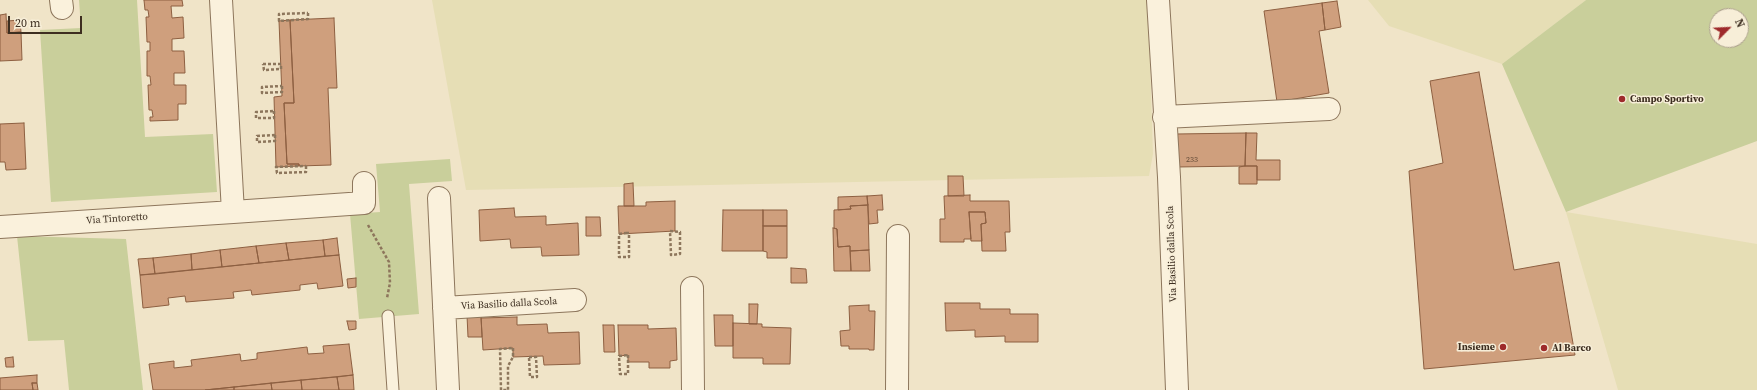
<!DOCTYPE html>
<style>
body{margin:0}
#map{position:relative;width:1757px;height:390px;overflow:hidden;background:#f0e4c8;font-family:"Source Serif 4",serif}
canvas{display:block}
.north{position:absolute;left:1709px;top:8px;width:40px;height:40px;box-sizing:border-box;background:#f7eed8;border:1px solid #ada18e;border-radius:50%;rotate:66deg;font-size:11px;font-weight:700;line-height:16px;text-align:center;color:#3d2e20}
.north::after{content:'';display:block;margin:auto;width:14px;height:18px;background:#9e2a2b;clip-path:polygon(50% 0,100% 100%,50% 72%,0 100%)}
.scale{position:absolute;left:8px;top:16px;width:74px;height:18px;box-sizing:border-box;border:2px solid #3d2e20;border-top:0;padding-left:5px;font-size:12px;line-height:14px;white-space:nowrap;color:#3d2e20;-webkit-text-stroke:3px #f7eed8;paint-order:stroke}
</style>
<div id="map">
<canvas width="1757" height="390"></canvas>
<div class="north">N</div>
<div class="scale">20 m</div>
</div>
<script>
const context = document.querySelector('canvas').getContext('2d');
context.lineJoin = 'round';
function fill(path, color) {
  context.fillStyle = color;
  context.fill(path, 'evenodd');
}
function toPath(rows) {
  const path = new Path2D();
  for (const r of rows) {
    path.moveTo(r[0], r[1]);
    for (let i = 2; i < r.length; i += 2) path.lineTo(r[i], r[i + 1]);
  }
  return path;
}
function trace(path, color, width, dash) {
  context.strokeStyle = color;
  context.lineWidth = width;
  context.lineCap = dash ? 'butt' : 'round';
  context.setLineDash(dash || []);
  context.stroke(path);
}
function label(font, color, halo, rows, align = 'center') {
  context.font = font + ' "Source Serif 4",serif';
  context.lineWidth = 3;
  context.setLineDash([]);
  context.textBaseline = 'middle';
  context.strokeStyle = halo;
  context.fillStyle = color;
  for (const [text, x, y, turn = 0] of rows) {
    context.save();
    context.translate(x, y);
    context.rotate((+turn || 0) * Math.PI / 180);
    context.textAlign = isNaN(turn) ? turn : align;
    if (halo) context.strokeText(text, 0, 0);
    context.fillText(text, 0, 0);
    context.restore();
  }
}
const farmland = toPath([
 [432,0,1148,0,1153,154,1149,176,466,190],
 [1368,0,1586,0,1502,64,1389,26],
 [1566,212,1757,244,1757,390,1618,390]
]);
const green = toPath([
 [79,0,137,0,145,137,213,134,217,192,51,202,40,30,81,28],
 [1586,0,1757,0,1757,141,1566,212,1502,64],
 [1717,16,1741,16,1741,40,1717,40],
 [450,159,452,181,409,184,419,314,359,319,350,214,380,212,376,164],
 [17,236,126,239,143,390,69,390,64,340,28,341]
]);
const building = toPath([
 [144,0,182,0,183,6,171,6,172,18,183,17,184,38,172,39,172,51,184,51,185,73,174,73,174,85,186,85,186,104,178,104,178,120,150,121,150,117,153,117,152,110,149,110,148,85,151,85,150,76,147,76,147,51,150,51,150,42,147,42,146,17,149,17,148,10,145,10,144,0],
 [1337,1,1341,27,1325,30,1322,3,1337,1],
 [1322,3,1325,30,1319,31,1329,93,1277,102,1264,11,1322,3],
 [6,14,7,33,21,32,22,60,0,61,0,15,6,14],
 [334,18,337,88,328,88,331,165,299,166,299,164,287,164,284,103,294,103,290,20,334,18],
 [20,20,21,32,7,33,7,21,20,20],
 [290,20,294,103,284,103,287,164,299,164,299,166,276,167,274,97,282,96,279,21,290,20],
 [1479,72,1514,270,1559,262,1575,355,1424,369,1409,171,1443,163,1430,81,1479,72],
 [24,123,26,169,6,170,5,162,0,162,0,124,24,123],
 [1246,133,1245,166,1176,167,1176,134,1246,133],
 [1246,133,1257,133,1256,160,1280,160,1280,180,1257,180,1257,166,1245,166,1246,133],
 [1245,166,1257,166,1257,184,1239,184,1239,167,1245,166],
 [948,176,963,176,964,196,948,196,948,176],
 [633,183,634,206,624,206,624,184,633,183],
 [882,195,883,210,877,210,878,223,869,224,867,196,882,195],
 [970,195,970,201,1009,201,1010,232,1005,232,1006,251,982,251,981,224,986,223,985,212,969,212,971,239,964,239,964,242,940,242,940,219,945,219,944,196,970,195],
 [867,196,868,205,850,206,851,209,838,210,838,197,867,196],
 [675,201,675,231,619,234,618,206,646,206,646,202,675,201],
 [868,205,869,250,850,251,850,246,838,247,837,229,834,228,834,210,851,209,850,206,868,205],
 [514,208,515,217,546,216,546,225,578,223,579,255,542,256,541,247,511,248,510,239,480,241,479,210,514,208],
 [723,210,763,210,763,251,722,251,723,210],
 [763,210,787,210,787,226,763,226,763,210],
 [969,212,985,212,986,223,981,224,982,241,971,241,969,212],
 [586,217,600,217,601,236,586,236,586,217],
 [763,226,787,226,787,258,767,258,767,252,763,251,763,226],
 [833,228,837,229,838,247,850,246,851,271,834,271,833,228],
 [337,238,339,255,325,256,323,240,337,238],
 [323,240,325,256,289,260,286,243,323,240],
 [286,243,289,260,259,263,256,246,286,243],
 [256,246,259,263,222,267,220,250,256,246],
 [220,250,222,267,192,270,191,254,220,250],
 [869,250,870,271,851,271,850,251,869,250],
 [191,254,192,270,155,274,153,258,191,254],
 [339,255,343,286,318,289,317,283,300,285,300,290,252,295,251,290,233,292,234,298,186,302,185,296,168,298,169,305,143,308,140,275,339,255],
 [153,258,155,274,140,275,138,259,153,258],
 [791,268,806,269,807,283,791,283,791,268],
 [356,278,356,287,348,288,347,279,356,278],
 [945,303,980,303,980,309,1010,309,1010,314,1038,314,1038,342,1005,342,1005,336,975,337,975,330,946,331,945,303],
 [749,304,758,304,757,324,749,324,749,304],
 [869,305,869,311,875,311,874,350,869,350,869,349,849,349,849,346,841,346,840,331,850,330,849,306,869,305],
 [467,315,481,315,482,337,468,337,467,315],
 [714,315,733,315,733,346,715,346,714,315],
 [517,317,517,325,547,324,548,333,579,332,580,364,544,365,543,356,513,357,513,348,483,350,481,318,517,317],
 [347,321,356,321,356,329,349,330,347,321],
 [733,323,762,324,762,327,791,328,790,364,763,364,763,358,733,358,733,323],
 [603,325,614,325,615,352,604,352,603,325],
 [618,325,648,325,648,329,676,328,677,360,670,361,670,368,649,368,649,362,628,362,628,355,619,356,618,325],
 [349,344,353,375,205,390,153,390,149,364,174,361,174,368,192,366,191,360,240,354,241,361,257,359,257,353,307,347,308,354,324,353,323,346,349,344],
 [13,357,14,367,6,367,5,358,13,357],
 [37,375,37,383,32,383,33,390,0,390,0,378,37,375],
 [353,375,354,390,339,390,337,377,353,375],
 [337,377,339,390,302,390,301,380,337,377],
 [301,380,302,390,272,390,271,383,301,380],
 [32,383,37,383,38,390,33,390,32,383],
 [271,383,272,390,234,390,234,387,271,383],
 [234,387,234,390,205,390,234,387]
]);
const path = toPath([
 [308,13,308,19,279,21,279,14,308,13],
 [263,64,281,64,281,69,264,70,263,64],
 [282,86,282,92,262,93,262,87,282,86],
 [274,111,274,118,256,118,256,112,274,111],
 [275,135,275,141,257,142,257,136,275,135],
 [306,166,306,172,277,173,276,167,306,166],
 [368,225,389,262,390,283,387,298],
 [670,231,680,232,680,254,671,255,670,231],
 [626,233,629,233,629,257,619,257,619,234,626,233],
 [513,348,513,357,508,366,508,390,501,390,500,349,513,348],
 [628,355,628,374,620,374,619,356,628,355],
 [529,357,536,357,537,377,530,377,529,357]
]);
const lane = toPath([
 [388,316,393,390]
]);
const street = toPath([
 [61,0,62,8],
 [1158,0,1169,177,1177,390],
 [1164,117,1329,109],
 [439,198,448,390],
 [233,212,364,203,364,183],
 [0,227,233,212,221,0],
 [692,288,693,390],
 [444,308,575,300],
 [897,390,898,236]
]);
const markers = [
 [1622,99,4,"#9e2a2b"],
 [1503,347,4,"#9e2a2b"],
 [1544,348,4,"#9e2a2b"]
];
const numberNames = [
 ["233",1192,160]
];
const poiNames = [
 ["Campo Sportivo",1630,99],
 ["Insieme",1495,347,"right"],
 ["Al Barco",1552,348]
];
const streetNames = [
 ["Via Tintoretto",117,219,-4],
 ["Via Basilio dalla Scola",1172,254,-92],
 ["Via Basilio dalla Scola",509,304,-3]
];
fill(farmland, '#e6deb5');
fill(green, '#c9cf9b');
fill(building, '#cf9f7d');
trace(building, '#8d5f41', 1);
trace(lane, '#8d765c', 13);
trace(street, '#8d765c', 24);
trace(path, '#8d765c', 2.5, [3, 2]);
trace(lane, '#faf1dc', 11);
trace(street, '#faf1dc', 22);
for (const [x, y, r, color] of markers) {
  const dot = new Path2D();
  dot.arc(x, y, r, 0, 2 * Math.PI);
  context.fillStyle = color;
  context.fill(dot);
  trace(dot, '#f7eed8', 1.5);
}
label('8px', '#624a37', null, numberNames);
label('bold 10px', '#3d2e20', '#f7eed8', poiNames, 'left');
label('10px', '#3d2e20', '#f7eed8', streetNames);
</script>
